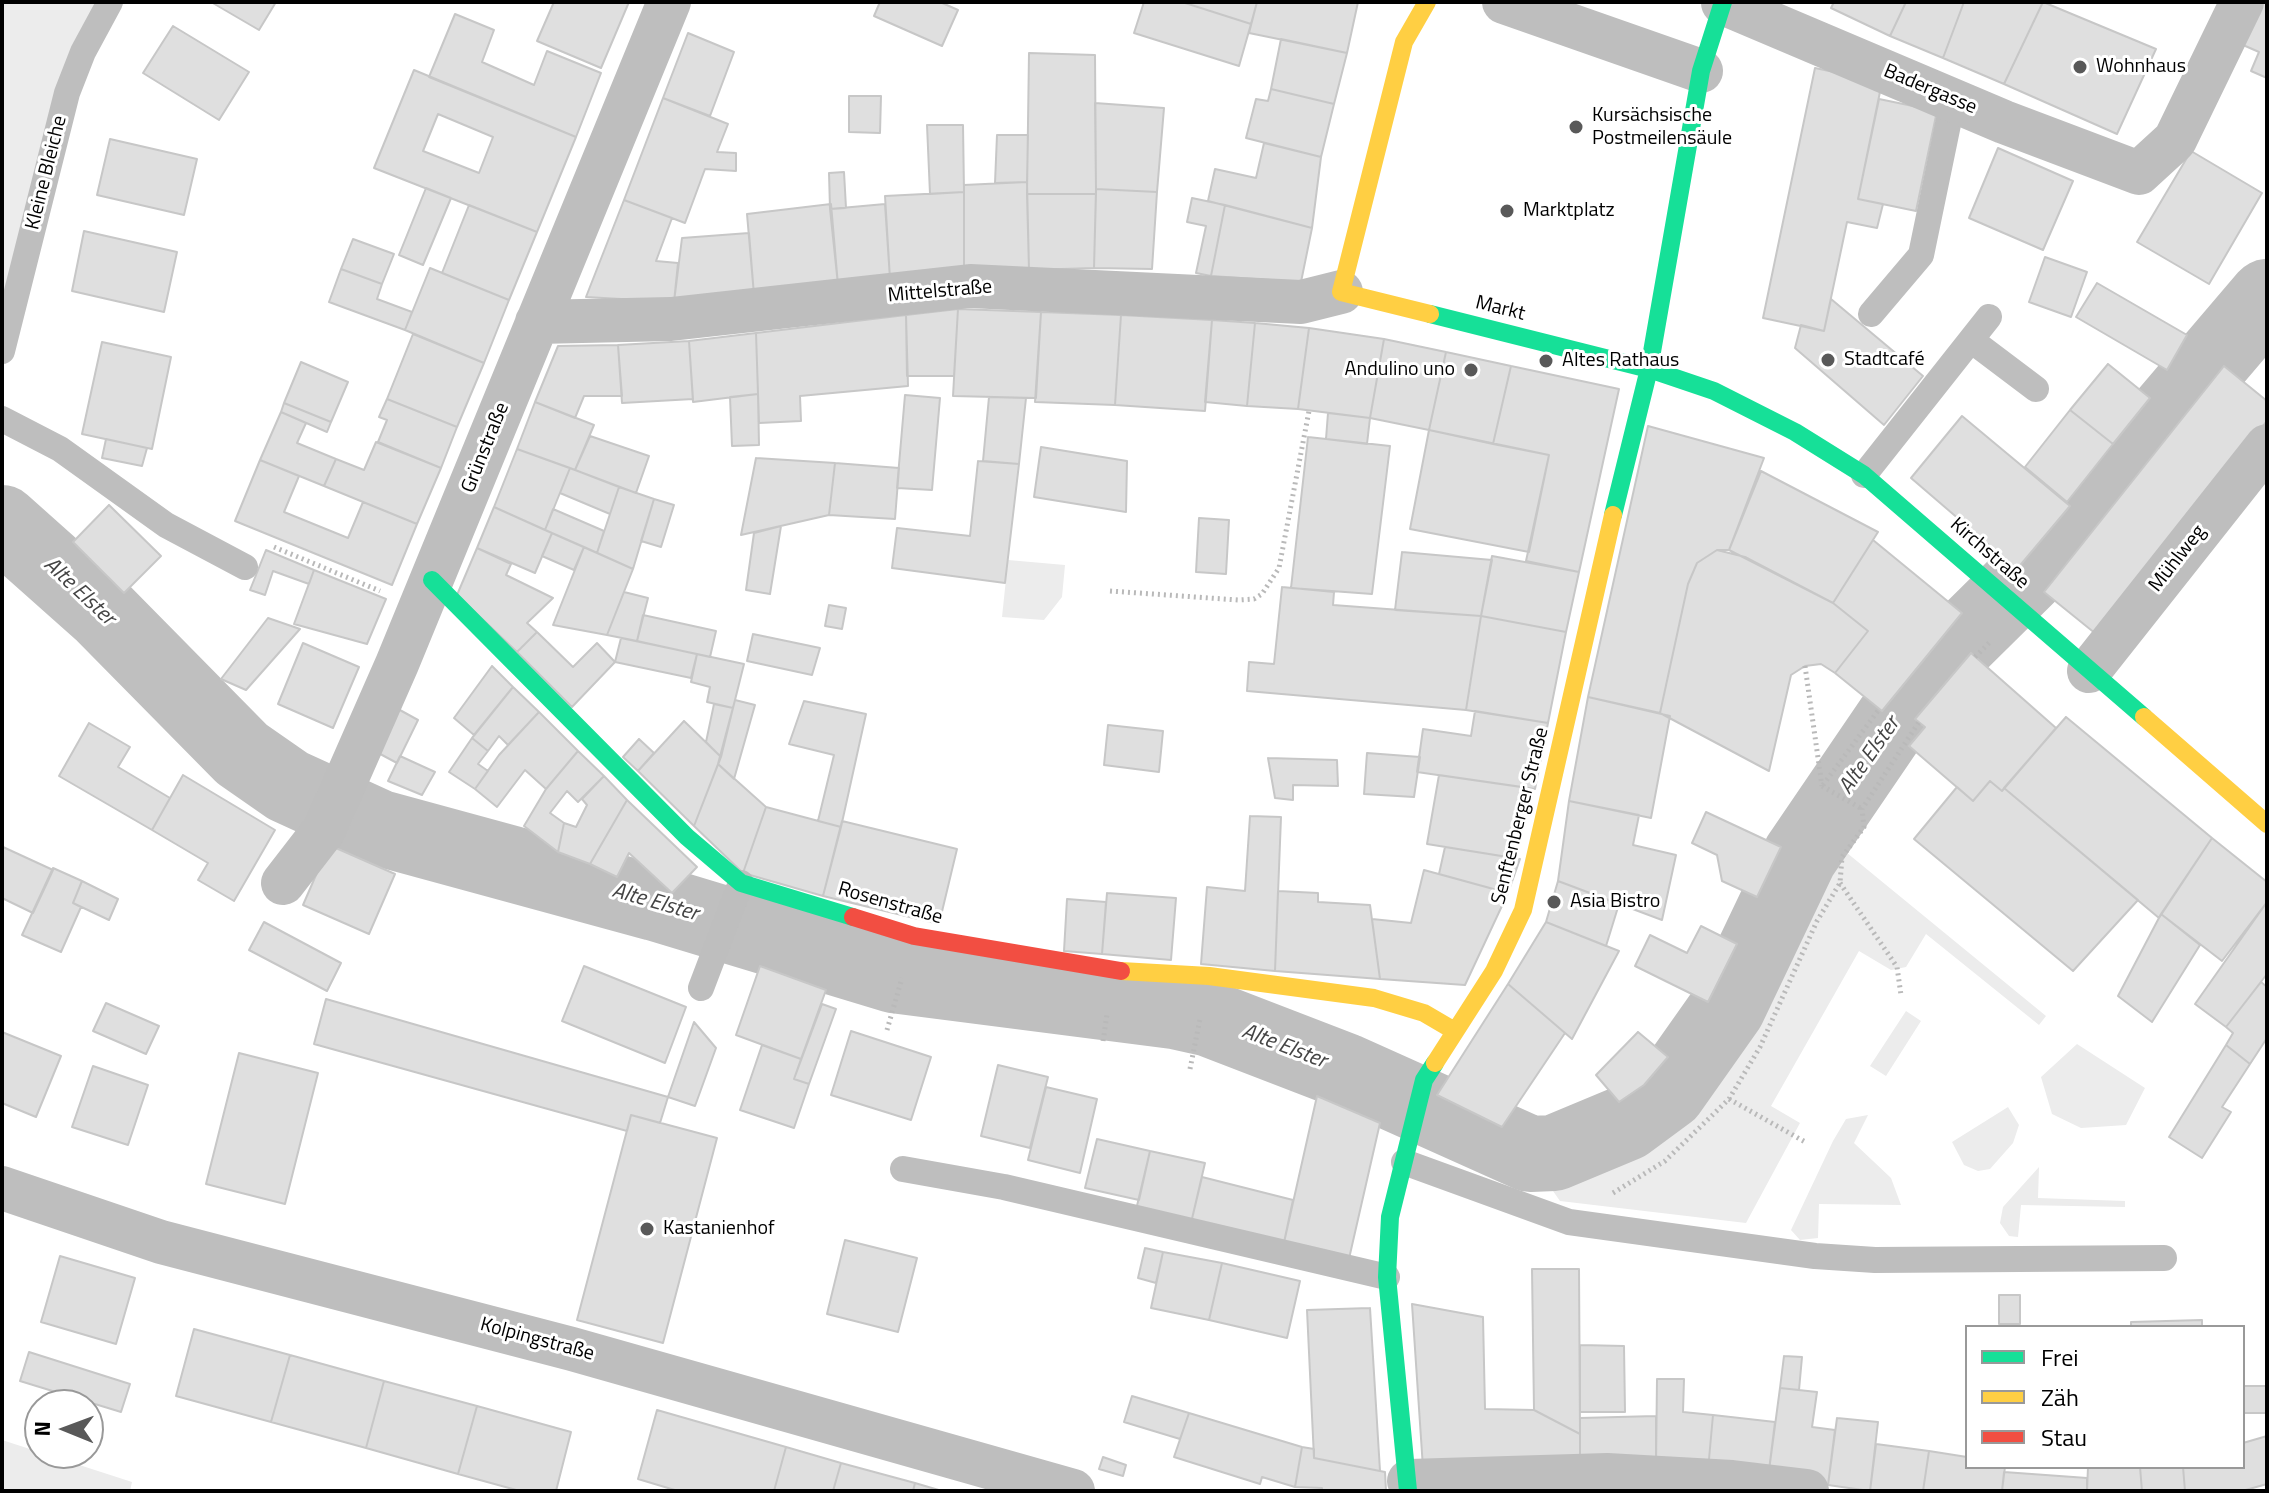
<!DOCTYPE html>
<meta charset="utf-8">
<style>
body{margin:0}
#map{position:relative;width:2269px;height:1493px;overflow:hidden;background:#fff;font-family:"Titillium Web",sans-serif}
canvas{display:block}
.frame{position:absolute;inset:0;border:4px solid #000;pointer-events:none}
.legend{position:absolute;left:1965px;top:1325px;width:280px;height:144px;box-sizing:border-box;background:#fff;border:2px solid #999;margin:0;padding:10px 14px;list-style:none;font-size:24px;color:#000}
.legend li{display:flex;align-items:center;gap:16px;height:40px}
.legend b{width:40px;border:2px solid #999}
.north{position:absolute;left:24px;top:1389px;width:80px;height:80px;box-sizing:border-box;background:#fff;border:2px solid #999;border-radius:50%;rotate:271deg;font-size:22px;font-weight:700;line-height:32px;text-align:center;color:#000}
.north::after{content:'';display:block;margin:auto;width:28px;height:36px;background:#595959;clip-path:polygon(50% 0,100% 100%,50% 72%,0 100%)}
</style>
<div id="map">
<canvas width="2269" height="1493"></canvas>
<div class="frame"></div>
<ul class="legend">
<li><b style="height:10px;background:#16e098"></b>Frei</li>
<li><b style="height:10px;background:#ffcf43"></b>Zäh</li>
<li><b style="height:10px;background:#f24e42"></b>Stau</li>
</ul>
<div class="north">N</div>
</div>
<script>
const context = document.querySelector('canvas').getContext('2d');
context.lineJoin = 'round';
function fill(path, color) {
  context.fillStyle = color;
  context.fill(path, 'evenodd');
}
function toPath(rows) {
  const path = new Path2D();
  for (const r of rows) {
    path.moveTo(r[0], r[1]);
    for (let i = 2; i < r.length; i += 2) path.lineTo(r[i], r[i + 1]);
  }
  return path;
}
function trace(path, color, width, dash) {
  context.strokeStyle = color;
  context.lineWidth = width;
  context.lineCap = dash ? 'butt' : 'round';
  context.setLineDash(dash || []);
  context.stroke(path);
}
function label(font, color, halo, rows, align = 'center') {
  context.font = font + ' "Titillium Web",sans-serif';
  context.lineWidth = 6;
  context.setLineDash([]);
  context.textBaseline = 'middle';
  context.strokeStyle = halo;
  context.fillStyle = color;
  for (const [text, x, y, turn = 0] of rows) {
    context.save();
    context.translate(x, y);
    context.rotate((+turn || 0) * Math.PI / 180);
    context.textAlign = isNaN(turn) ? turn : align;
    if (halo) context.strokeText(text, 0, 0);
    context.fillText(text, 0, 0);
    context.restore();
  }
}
const green = toPath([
 [2,2,110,2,83,52,2,351],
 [1008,560,1065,565,1062,597,1044,620,1002,617],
 [1853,813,1860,821,1841,848,2046,1016,2039,1025,1926,934,1906,967,1891,970,1859,951,1771,1106,1800,1123,1746,1223,1560,1201,1553,1191,1552,1161,1632,1131,1681,1103,1728,1032,1808,872],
 [1906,1011,1921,1021,1886,1076,1870,1066],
 [2077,1044,2145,1088,2126,1125,2081,1128,2052,1114,2041,1077],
 [2008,1107,2019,1125,2013,1143,1990,1169,1978,1171,1964,1165,1952,1142],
 [1868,1115,1854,1143,1891,1178,1901,1205,1819,1204,1818,1238,1800,1240,1791,1230,1833,1141,1846,1119],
 [2039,1167,2038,1198,2125,1201,2125,1207,2021,1205,2018,1237,2009,1236,2000,1223,2003,1207],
 [2,1440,132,1482,130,1491,2,1491]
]);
const river = toPath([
 [2,523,104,614,242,754,288,786,380,828,655,903,893,975,1174,1011,1210,1019,1345,1071,1530,1154,1554,1153,1626,1123,1668,1092,1728,1007,1800,856,1892,721,1956,646,2041,562,2267,297]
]);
const building = toPath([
 [211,2,276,2,259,30,211,2],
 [554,2,629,2,601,68,537,41,554,2],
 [880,2,940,2,958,10,942,46,874,16,880,2],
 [1144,2,1182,2,1251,24,1239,66,1134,33,1144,2],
 [1182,2,1257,2,1251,24,1182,2],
 [1257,2,1358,2,1347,53,1249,33,1257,2],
 [1834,2,1906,2,1890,36,1831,8,1834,2],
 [1906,2,1964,2,1943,58,1890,36,1906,2],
 [1964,2,2043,2,2004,84,1943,58,1964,2],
 [2043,2,2156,49,2117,134,2004,84,2043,2],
 [2262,2,2267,2,2267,78,2251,71,2259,52,2243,45,2262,2],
 [455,14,494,30,482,62,534,85,547,51,601,73,576,137,429,77,455,14],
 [173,26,249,72,219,120,143,73,173,26],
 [688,33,734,52,710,116,663,98,688,33],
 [1281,39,1347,53,1334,104,1271,89,1281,39],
 [1029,53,1095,55,1096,194,1027,194,1029,53],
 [1815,68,1882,82,1858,199,1883,204,1877,228,1847,222,1824,331,1763,318,1815,68],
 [414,70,576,137,537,232,374,168,414,70],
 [438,114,493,137,479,173,423,151,438,114],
 [1271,89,1334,104,1321,157,1246,138,1256,99,1268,101,1271,89],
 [849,96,881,96,880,133,849,132,849,96],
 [663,98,728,124,717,152,736,153,736,171,705,169,685,223,624,200,663,98],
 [1879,99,1937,111,1916,211,1858,199,1879,99],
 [1095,103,1164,108,1157,192,1096,189,1095,103],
 [927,125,963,125,964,192,930,194,927,125],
 [997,135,1028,135,1027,182,995,183,997,135],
 [110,139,197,159,184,215,97,195,110,139],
 [1264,143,1321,157,1312,228,1208,201,1215,169,1256,178,1264,143],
 [1998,148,2073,181,2043,250,1969,218,1998,148],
 [2191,151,2262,193,2209,284,2137,242,2191,151],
 [844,172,846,208,830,209,829,173,844,172],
 [1027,182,1029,270,964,274,964,185,1027,182],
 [426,188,451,198,423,265,399,255,426,188],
 [1096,189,1157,192,1152,269,1094,268,1096,189],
 [964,192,964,274,890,279,885,196,964,192],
 [1027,194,1096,194,1094,268,1029,270,1027,194],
 [1192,198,1225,205,1211,276,1196,273,1206,226,1187,222,1192,198],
 [624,200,672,218,656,261,678,263,674,302,586,297,624,200],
 [831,204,838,285,754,295,747,214,831,204],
 [885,204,890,279,838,285,830,209,885,204],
 [469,205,537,232,509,300,442,273,469,205],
 [1225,205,1312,228,1301,282,1211,276,1225,205],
 [84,231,177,252,164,312,72,291,84,231],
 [749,233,754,295,674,302,682,238,749,233],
 [353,239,394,254,382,284,341,269,353,239],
 [2045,257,2087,272,2071,317,2029,302,2045,257],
 [430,268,509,300,484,363,405,330,430,268],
 [341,269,382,284,377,299,412,312,405,330,329,302,341,269],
 [2097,283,2187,335,2167,370,2076,317,2097,283],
 [1831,299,1923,376,1884,425,1795,348,1801,325,1824,331,1831,299],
 [958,309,1041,312,1036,398,953,396,958,309],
 [958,309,954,376,907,376,906,315,958,309],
 [1041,312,1121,315,1115,405,1035,402,1041,312],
 [906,315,908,386,800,396,801,421,759,423,756,333,906,315],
 [1121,315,1212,320,1205,411,1115,405,1121,315],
 [1212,320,1255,323,1247,406,1205,402,1212,320],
 [1255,323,1309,328,1298,409,1247,406,1255,323],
 [1309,328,1384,339,1370,418,1298,409,1309,328],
 [756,333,758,394,693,402,689,341,756,333],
 [413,334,484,363,457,427,387,399,413,334],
 [1384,339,1446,352,1429,430,1370,418,1384,339],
 [689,341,693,399,622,403,618,345,689,341],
 [102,342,171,357,152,449,82,434,102,342],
 [618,345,622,396,584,396,575,418,535,402,558,346,618,345],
 [1446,352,1511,366,1493,444,1429,430,1446,352],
 [301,362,348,382,331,422,284,403,301,362],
 [2108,364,2150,398,2113,444,2070,410,2108,364],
 [1511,366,1619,389,1579,572,1526,561,1549,455,1493,444,1511,366],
 [2224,366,2267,401,2267,421,2096,634,2044,592,2224,366],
 [758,394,759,445,732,446,730,397,758,394],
 [905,395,940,398,932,490,897,488,905,395],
 [989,397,1026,398,1019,464,983,461,989,397],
 [387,399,457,427,441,468,378,442,387,420,379,417,387,399],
 [535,402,594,425,575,470,517,449,535,402],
 [284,403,331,422,327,432,281,412,284,403],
 [2070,410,2113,444,2067,502,2025,467,2070,410],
 [281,412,306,423,297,443,336,459,324,486,260,460,281,412],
 [1328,413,1370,418,1367,444,1326,439,1328,413],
 [1962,416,2070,506,2017,569,1911,478,1962,416],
 [1648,426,1764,458,1729,550,1717,550,1697,563,1688,584,1660,713,1588,697,1648,426],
 [1429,430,1549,455,1529,552,1410,529,1429,430],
 [590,436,649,456,636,493,575,470,590,436],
 [1308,437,1390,446,1372,594,1291,588,1308,437],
 [106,439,147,448,142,466,102,458,106,439],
 [376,442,441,468,417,524,324,486,336,459,364,470,376,442],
 [1041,447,1127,461,1126,512,1034,497,1041,447],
 [517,449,570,468,545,530,494,507,517,449],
 [756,458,835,463,829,515,741,535,756,458],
 [260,460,299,476,284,512,348,538,363,502,417,524,392,585,235,521,260,460],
 [978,461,1019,464,1005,583,892,568,897,528,970,536,978,461],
 [835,463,899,468,895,519,829,515,835,463],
 [570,468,619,487,610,514,560,493,570,468],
 [1761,471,1878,532,1833,603,1729,550,1761,471],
 [619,487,654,499,633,569,597,553,619,487],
 [654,499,674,505,661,547,641,541,654,499],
 [109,505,161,556,124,593,73,542,109,505],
 [494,507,552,533,535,573,477,548,494,507],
 [553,509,604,531,597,553,545,530,553,509],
 [1199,518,1229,520,1226,574,1196,572,1199,518],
 [781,526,770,594,746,590,754,533,781,526],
 [552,533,584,547,574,570,542,556,552,533],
 [1873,540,1962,613,1882,711,1835,673,1868,631,1833,603,1873,540],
 [584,547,633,569,607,635,553,625,584,547],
 [477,548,511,564,506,575,553,598,527,623,537,632,517,652,457,595,477,548],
 [266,550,314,570,309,584,273,571,265,595,250,590,266,550],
 [1717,550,1745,557,1833,603,1868,631,1835,673,1821,664,1805,666,1791,675,1769,771,1660,713,1688,584,1697,563,1717,550],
 [1402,552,1492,560,1481,616,1395,610,1402,552],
 [1492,556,1579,572,1566,632,1481,616,1492,556],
 [314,570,386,599,367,644,294,624,314,570],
 [1282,587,1334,592,1333,605,1481,616,1466,710,1247,691,1249,662,1274,664,1282,587],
 [624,592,648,598,637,641,607,635,624,592],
 [829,605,846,608,842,629,825,626,829,605],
 [643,615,716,631,710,657,637,641,643,615],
 [1481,616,1566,632,1548,723,1466,710,1481,616],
 [268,618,300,629,246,690,221,679,268,618],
 [537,632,573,667,597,643,615,662,572,707,517,652,537,632],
 [753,634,820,648,812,675,747,661,753,634],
 [621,638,697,654,691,678,615,662,621,638],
 [303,643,359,667,333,728,278,704,303,643],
 [1971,653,2056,728,2002,791,1990,781,1973,801,1909,746,1925,727,1915,719,1971,653],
 [697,654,744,664,733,708,707,702,710,687,691,682,697,654],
 [492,666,513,687,474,735,454,718,492,666],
 [513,687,539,712,508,745,499,736,488,751,472,738,513,687],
 [1588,697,1670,716,1651,818,1569,801,1588,697],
 [735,700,755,705,734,779,718,764,735,700],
 [804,701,866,714,841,827,818,821,834,755,789,744,804,701],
 [389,704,418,720,397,763,369,748,389,704],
 [714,704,733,708,721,757,706,742,714,704],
 [1475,711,1548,723,1535,789,1417,772,1423,729,1471,736,1475,711],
 [539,712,578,751,546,789,525,770,497,807,475,789,499,755,539,712],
 [2066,717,2212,838,2159,918,2004,788,2066,717],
 [684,721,721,757,694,826,638,771,684,721],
 [89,723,130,747,118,767,170,798,152,830,59,776,89,723],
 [1108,725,1163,731,1159,772,1104,765,1108,725],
 [472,738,488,751,478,764,488,771,475,789,449,772,472,738],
 [639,739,654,753,638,771,623,757,639,739],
 [578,751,604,776,578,802,567,791,550,813,564,823,558,852,524,826,546,789,578,751],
 [1367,753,1420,757,1414,797,1364,794,1367,753],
 [400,756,435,772,422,795,388,781,400,756],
 [1268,758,1337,760,1338,786,1293,785,1293,800,1275,798,1268,758],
 [718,764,766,807,743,873,694,826,718,764],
 [183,775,275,830,234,901,198,880,208,863,152,830,183,775],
 [1439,775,1529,788,1514,858,1427,844,1439,775],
 [604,776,627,800,590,864,558,852,564,823,576,827,587,805,582,799,604,776],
 [1990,781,2002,791,2004,788,2138,900,2073,971,1914,839,1957,787,1973,801,1990,781],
 [627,800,697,867,672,893,629,853,617,877,590,864,627,800],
 [1569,801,1639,815,1633,845,1676,855,1662,920,1558,881,1569,801],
 [766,807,841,827,823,896,743,873,766,807],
 [1706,812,1781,847,1757,897,1722,881,1717,855,1692,843,1706,812],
 [1250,816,1281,817,1275,971,1201,964,1207,887,1245,891,1250,816],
 [842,821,957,849,939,924,823,896,842,821],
 [2212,838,2267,882,2267,902,2222,961,2161,914,2212,838],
 [329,845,395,874,369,934,303,905,329,845],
 [3,847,53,870,33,913,2,898,3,847],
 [1445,847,1520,859,1508,893,1439,874,1445,847],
 [53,868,82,881,73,903,81,907,61,952,22,935,53,868],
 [1424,870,1508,893,1465,985,1380,979,1372,919,1411,923,1424,870],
 [82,881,118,899,109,920,73,903,82,881],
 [1558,881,1619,904,1606,946,1546,922,1558,881],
 [1278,891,1318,893,1318,902,1370,905,1380,979,1275,971,1278,891],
 [1107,893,1176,898,1171,960,1102,954,1107,893],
 [1067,899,1106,902,1102,954,1064,951,1067,899],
 [2267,902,2267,974,2226,1027,2195,1004,2267,902],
 [2161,914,2200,945,2152,1022,2118,996,2161,914],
 [264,922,341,963,327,991,249,950,264,922],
 [1546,922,1619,951,1572,1039,1508,984,1546,922],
 [1701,926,1737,944,1708,1002,1635,966,1650,935,1687,953,1701,926],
 [584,966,686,1007,665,1063,562,1021,584,966],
 [760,966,826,990,801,1059,736,1035,760,966],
 [2261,982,2267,987,2267,1038,2250,1064,2226,1045,2233,1033,2226,1027,2261,982],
 [1508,984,1565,1033,1502,1127,1437,1095,1508,984],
 [326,999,668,1097,660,1123,631,1115,627,1131,314,1044,326,999],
 [106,1003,159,1026,146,1054,93,1031,106,1003],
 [822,1004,836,1009,809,1084,794,1079,822,1004],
 [694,1022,716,1048,695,1106,668,1097,694,1022],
 [851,1031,931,1057,911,1120,831,1095,851,1031],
 [2,1032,61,1056,36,1117,2,1103,2,1032],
 [1638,1032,1668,1057,1644,1085,1619,1102,1596,1075,1638,1032],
 [762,1045,801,1059,794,1079,809,1084,794,1128,740,1110,762,1045],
 [2226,1045,2250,1064,2222,1107,2231,1112,2202,1158,2169,1137,2226,1045],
 [239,1053,318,1073,285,1204,206,1184,239,1053],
 [998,1065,1048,1077,1030,1148,981,1136,998,1065],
 [93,1066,148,1085,128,1145,72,1127,93,1066],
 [1046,1087,1097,1099,1080,1173,1028,1160,1046,1087],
 [1317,1096,1380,1123,1348,1263,1283,1247,1317,1096],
 [631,1115,717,1138,663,1343,577,1320,631,1115],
 [1097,1139,1150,1151,1139,1200,1085,1188,1097,1139],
 [1150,1151,1205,1163,1191,1223,1136,1210,1150,1151],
 [1202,1177,1293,1200,1283,1247,1191,1223,1202,1177],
 [845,1240,917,1258,898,1332,827,1314,845,1240],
 [1145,1248,1163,1252,1156,1283,1138,1278,1145,1248],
 [1163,1252,1222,1263,1209,1320,1151,1308,1163,1252],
 [60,1256,135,1278,116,1344,41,1322,60,1256],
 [1222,1263,1300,1281,1287,1338,1209,1320,1222,1263],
 [1532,1269,1579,1269,1580,1434,1534,1410,1532,1269],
 [1999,1295,2020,1295,2020,1324,1999,1324,1999,1295],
 [1412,1304,1483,1317,1485,1409,1534,1410,1580,1434,1580,1466,1423,1468,1412,1304],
 [1370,1308,1380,1471,1314,1458,1307,1310,1370,1308],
 [2202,1320,2202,1327,2131,1327,2131,1322,2202,1320],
 [194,1329,290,1355,271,1422,176,1396,194,1329],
 [1580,1345,1624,1346,1625,1412,1580,1412,1580,1345],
 [29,1352,130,1384,121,1412,20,1381,29,1352],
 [290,1355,384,1381,366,1448,271,1422,290,1355],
 [1784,1356,1802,1357,1799,1390,1780,1388,1784,1356],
 [1657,1379,1684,1379,1683,1412,1713,1415,1708,1470,1656,1465,1657,1379],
 [384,1381,477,1406,458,1474,366,1448,384,1381],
 [2243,1386,2266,1386,2267,1413,2243,1413,2243,1386],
 [1780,1388,1817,1392,1812,1427,1835,1430,1828,1485,1768,1478,1780,1388],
 [1132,1396,1189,1413,1180,1439,1124,1422,1132,1396],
 [477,1406,571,1432,556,1491,520,1491,458,1474,477,1406],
 [657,1410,786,1447,774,1491,678,1491,638,1479,657,1410],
 [1189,1413,1302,1447,1295,1487,1262,1477,1260,1484,1174,1457,1189,1413],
 [1713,1415,1775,1422,1768,1478,1708,1470,1713,1415],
 [1656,1416,1656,1465,1580,1466,1580,1418,1656,1416],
 [1837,1418,1878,1422,1870,1491,1828,1485,1837,1418],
 [2267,1436,2267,1484,2242,1491,2185,1491,2183,1467,2243,1467,2243,1443,2267,1436],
 [1876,1444,1929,1451,1923,1491,1870,1491,1876,1444],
 [786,1447,841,1463,833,1491,774,1491,786,1447],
 [1302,1447,1314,1449,1314,1458,1385,1472,1386,1491,1322,1491,1322,1488,1295,1487,1302,1447],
 [1929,1451,1967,1457,1967,1467,2005,1467,2002,1491,1923,1491,1929,1451],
 [1103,1457,1126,1465,1123,1476,1099,1469,1103,1457],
 [841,1463,915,1483,913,1491,833,1491,841,1463],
 [2088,1467,2140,1467,2142,1491,2087,1491,2088,1467],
 [2140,1467,2183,1467,2185,1491,2142,1491,2140,1467],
 [2004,1472,2087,1478,2087,1491,2002,1491,2004,1472],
 [915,1483,942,1491,913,1491,915,1483]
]);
const path = toPath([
 [274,547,380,591],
 [1110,591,1238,600,1254,599,1262,594,1279,568,1309,411],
 [1975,657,1991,641],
 [1805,666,1822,786],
 [1823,785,1880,708],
 [1822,786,1862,809],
 [1840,883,1897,967,1901,995],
 [887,1030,902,978],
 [1103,1041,1107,1014],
 [1190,1069,1200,1019],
 [1729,1099,1807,1143],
 [1613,1193,1665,1161,1729,1099,1760,1047,1817,921,1840,883,1842,857,1864,827,1862,809,1919,722]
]);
const lane = toPath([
 [1871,314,1921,255,1953,100],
 [1971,340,2036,389],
 [2,351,67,93,83,52,110,2],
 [2,419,60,449,166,525,245,567],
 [1864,475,1989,317],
 [701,988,741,883],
 [1404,1162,1569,1222,1815,1256,1875,1260,2164,1258],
 [903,1169,1004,1187,1387,1277]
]);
const street = toPath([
 [1504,2,1701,71],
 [1723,3,2004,122,2139,173,2175,140,2242,2],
 [537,322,671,319,970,286,1301,302,1341,292],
 [2089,671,2267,446],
 [283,883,324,830,397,664,669,2],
 [2,1188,161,1242,572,1349,1073,1491],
 [1409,1481,1607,1475,1732,1482,1807,1491]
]);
const fast = toPath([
 [1430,314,1649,369,1714,391,1795,432,1864,475,2144,717],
 [1613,515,1649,369,1701,71,1723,2],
 [432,580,687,837,741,883,853,917],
 [1408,1491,1387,1277,1390,1217,1424,1080,1435,1063]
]);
const slow = toPath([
 [1427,2,1404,42,1341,292,1430,314],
 [2144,717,2267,824],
 [1121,971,1209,976,1374,998,1424,1013,1453,1030],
 [1435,1063,1494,971,1523,910,1613,515]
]);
const jam = toPath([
 [853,917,914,936,1121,971]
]);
const markers = [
 [2080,67,8,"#595959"],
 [1576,127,8,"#595959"],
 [1507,211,8,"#595959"],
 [1828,360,8,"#595959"],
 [1546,361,8,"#595959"],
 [1471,370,8,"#595959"],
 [1554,902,8,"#595959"],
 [647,1229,8,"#595959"]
];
const poiNames = [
 ["Wohnhaus",2096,67],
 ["Kursächsische",1592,116],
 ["Postmeilensäule",1592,139],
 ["Marktplatz",1523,211],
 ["Stadtcafé",1844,360],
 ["Altes Rathaus",1562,361],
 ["Andulino uno",1455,370,"right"],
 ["Asia Bistro",1570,902],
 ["Kastanienhof",663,1229]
];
const streetNames = [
 ["Badergasse",1930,90,23],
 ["Kleine Bleiche",47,173,-76],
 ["Mittelstraße",940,292,-5],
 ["Markt",1500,309,14],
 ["Grünstraße",486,448,-68],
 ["Kirchstraße",1989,554,41],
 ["Mühlweg",2178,559,-52],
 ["Senftenberger Straße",1521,816,-76],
 ["Rosenstraße",890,904,16],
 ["Kolpingstraße",537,1340,15]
];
const waterNames = [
 ["Alte Elster",79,592,43],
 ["Alte Elster",1870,756,-55],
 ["Alte Elster",655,903,16],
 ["Alte Elster",1284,1047,21]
];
fill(green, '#ececec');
trace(river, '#bfbfbf', 76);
fill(building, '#dfdfdf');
trace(building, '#c7c7c7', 2);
trace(path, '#b9b9b9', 5, [2, 4]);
trace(lane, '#bebebe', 26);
trace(street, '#bebebe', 44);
trace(fast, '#16e098', 18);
trace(slow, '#ffcf43', 18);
trace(jam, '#f24e42', 18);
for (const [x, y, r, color] of markers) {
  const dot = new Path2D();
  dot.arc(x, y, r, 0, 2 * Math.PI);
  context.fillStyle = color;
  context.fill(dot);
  trace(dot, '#fff', 3);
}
label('20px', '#000', '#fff', poiNames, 'left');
label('20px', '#000', '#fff', streetNames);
label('italic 22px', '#444', '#fff', waterNames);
</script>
